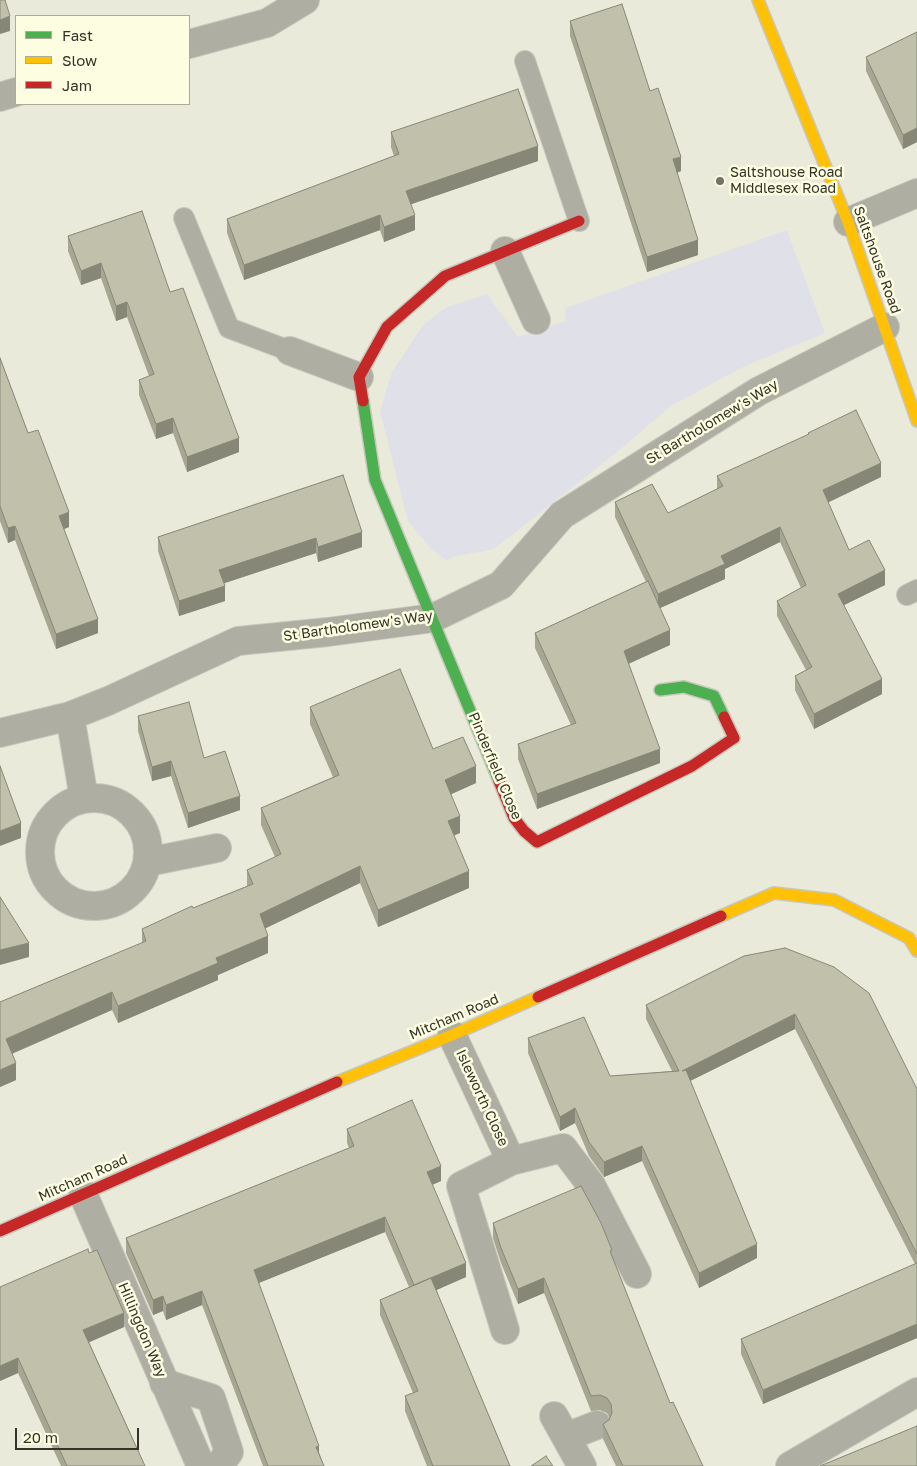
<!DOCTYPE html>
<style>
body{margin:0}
#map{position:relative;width:917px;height:1466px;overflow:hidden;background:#eaeadb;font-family:"Golos Text",sans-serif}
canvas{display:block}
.legend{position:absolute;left:15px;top:15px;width:175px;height:90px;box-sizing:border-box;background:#fdfde2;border:1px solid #acac98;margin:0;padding:6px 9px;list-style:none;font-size:15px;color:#333328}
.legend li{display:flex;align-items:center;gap:10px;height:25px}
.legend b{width:25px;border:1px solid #acac98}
.scale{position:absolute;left:15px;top:1428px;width:124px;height:22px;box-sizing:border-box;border:2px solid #333328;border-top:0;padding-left:6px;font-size:15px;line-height:18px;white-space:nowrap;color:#333328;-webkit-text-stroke:4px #fdfde2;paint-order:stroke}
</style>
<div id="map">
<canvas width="917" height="1466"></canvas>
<ul class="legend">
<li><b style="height:6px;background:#4caf50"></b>Fast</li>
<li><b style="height:6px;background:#ffc107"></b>Slow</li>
<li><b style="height:6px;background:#c62828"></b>Jam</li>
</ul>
<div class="scale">20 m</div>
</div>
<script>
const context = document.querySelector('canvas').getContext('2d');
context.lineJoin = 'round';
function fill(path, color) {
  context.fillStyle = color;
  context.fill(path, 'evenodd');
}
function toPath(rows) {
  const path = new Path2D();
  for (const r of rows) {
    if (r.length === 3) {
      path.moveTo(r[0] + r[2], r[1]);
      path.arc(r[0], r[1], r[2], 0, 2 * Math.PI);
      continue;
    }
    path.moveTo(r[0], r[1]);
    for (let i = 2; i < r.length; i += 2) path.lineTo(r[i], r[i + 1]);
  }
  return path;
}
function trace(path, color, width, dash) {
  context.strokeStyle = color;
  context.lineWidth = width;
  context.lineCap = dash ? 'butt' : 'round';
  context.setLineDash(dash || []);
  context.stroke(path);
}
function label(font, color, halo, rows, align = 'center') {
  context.font = font + ' "Golos Text",sans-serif';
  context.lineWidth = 5;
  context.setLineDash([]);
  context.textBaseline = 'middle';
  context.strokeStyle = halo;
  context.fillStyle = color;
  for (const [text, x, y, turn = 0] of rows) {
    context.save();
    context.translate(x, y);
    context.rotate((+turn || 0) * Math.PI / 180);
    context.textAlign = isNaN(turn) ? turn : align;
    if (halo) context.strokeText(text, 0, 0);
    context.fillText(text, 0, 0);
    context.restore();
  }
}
const green = toPath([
 [787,230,825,333,743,367,671,406,611,457,494,549,453,557,447,561,430,548,408,521,380,411,392,372,423,325,447,307,487,294,518,337,566,321,565,308]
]);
const lane = toPath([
 [525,61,579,221],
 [184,218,229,328,290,351],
 [907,595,917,590]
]);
const street = toPath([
 [189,44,267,23,305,0],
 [0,97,16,92],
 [848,222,917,193],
 [505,251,536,320],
 [290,351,359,377],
 [70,716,84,798],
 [0,733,70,716,108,701,238,641,328,632,433,618,501,585,562,515,759,391,885,327],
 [94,852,54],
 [148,862,217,848],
 [452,1035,511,1161,461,1186,505,1330],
 [511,1161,563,1148,591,1185,637,1274],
 [83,1194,201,1466],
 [164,1383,211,1398,229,1452,219,1466],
 [554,1416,582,1466],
 [566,1437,597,1425],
 [790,1466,917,1392]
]);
const fast = toPath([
 [363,401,375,480,499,781],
 [660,690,684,687,714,696,724,717]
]);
const slow = toPath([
 [758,0,848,222,917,421],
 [721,916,774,893,834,900,909,938,917,951],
 [337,1082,452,1035,538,997]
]);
const jam = toPath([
 [363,401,359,377,387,327,445,276,579,221],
 [499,781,514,818,524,831,537,842,692,766,734,738,724,717],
 [538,997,721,916],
 [0,1231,337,1082]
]);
const wall = toPath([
 [570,21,650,91,681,171,677,173,698,255,647,272,570,36],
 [917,32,917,142,903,149,866,71,866,57],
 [391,132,538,161,411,204,415,230,384,242,380,230,244,280,227,233,227,219,394,156,391,147],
 [68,236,170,292,239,452,187,472,173,433,156,439,139,395,139,380,149,376,127,317,116,321,101,278,81,285,68,251],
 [0,358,28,433,69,527,64,529,98,633,56,649,15,540,8,543,0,521],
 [808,433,881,477,828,502,849,550,885,585,844,605,882,694,814,729,795,690,795,676,806,670,777,616,777,601,801,588,780,542,725,569,725,579,660,608,670,645,628,663,660,763,537,809,518,759,518,744,571,725,535,648,535,633,646,582,615,517,615,502,668,513,717,489,717,476,808,435],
 [343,475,362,547,318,562,316,553,224,583,225,601,179,616,158,551,158,537],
 [310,707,433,749,476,783,451,794,460,833,454,835,469,888,378,927,360,883,265,928,268,953,218,975,218,980,118,1023,112,1010,12,1054,16,1080,0,1087,0,1002,142,943,142,929,247,886,247,870,275,857,261,825,261,808,333,777,310,724],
 [138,716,204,758,240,810,188,828,171,776,152,781,138,731],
 [744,956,917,1089,917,1338,763,1404,741,1354,741,1339,915,1264,795,1029,690,1081,757,1258,699,1288,642,1161,604,1177,589,1156,575,1123,560,1131,528,1053,528,1038,610,1076,672,1071,646,1019,646,1005],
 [347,1129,441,1181,432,1185,466,1277,436,1290,510,1466,427,1466,405,1411,405,1396,413,1393,380,1315,380,1300,409,1287,385,1232,258,1283,324,1466,263,1466,202,1305,166,1320,163,1311,153,1315,126,1253,126,1238,349,1148,347,1143],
 [493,1223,612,1256,670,1403,703,1466,616,1466,603,1439,603,1424,609,1420,610,1418,607,1413,600,1410,591,1411,544,1293,518,1304,501,1263,493,1238],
 [89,1253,124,1327,89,1342,145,1466,61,1466,18,1373,0,1381]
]);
const shadedWall = toPath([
 [10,16,10,31,0,34,0,20],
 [917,128,917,142,903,149,903,135],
 [538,146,538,161,406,206,406,191],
 [681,157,681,171,673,174,673,159],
 [380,215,380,230,244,280,244,265],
 [415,215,415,230,384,242,384,227],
 [698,240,698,255,647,272,647,257],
 [101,263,101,278,81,285,81,271],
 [127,302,127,317,116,321,116,306],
 [173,418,173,433,156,439,156,424],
 [239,438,239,452,187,472,187,457],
 [881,463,881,477,823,505,823,490],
 [69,512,69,527,59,531,59,516],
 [15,526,15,540,8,543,8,528],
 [780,527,780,542,725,569,725,579,658,609,658,594,721,556],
 [362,532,362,547,318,562,318,547],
 [316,538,316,553,219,585,219,570],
 [885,570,885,585,838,608,838,594],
 [225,586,225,601,179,616,179,601],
 [98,619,98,633,56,649,56,634],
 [670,630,670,645,624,666,624,651],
 [882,679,882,694,814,729,814,714],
 [660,749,660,763,537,809,537,794],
 [171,761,171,776,152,781,152,767],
 [476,766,476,783,445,797,445,780],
 [240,796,240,810,188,828,188,813],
 [460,816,460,833,448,838,448,821],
 [21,823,21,838,0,846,0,831],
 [360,866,360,883,260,931,260,914],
 [469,871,469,888,378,927,378,910],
 [268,936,268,953,218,975,218,980,118,1023,118,1006,216,958],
 [29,943,29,957,0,965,0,950],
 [112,992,112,1010,6,1056,6,1039],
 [795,1014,795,1029,682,1085,682,1071],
 [16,1063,16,1080,0,1087,0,1070],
 [575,1108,575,1123,560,1131,560,1117],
 [642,1146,642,1161,604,1177,604,1162],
 [441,1166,441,1181,427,1187,427,1172],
 [385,1217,385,1232,254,1285,254,1270],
 [757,1244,757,1258,699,1288,699,1273],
 [466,1263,466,1277,414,1300,414,1285],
 [544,1278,544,1293,518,1304,518,1289],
 [202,1291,202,1305,166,1320,166,1305],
 [163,1296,163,1311,153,1315,153,1300],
 [124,1313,124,1327,83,1345,83,1330],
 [917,1324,917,1338,763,1404,763,1390],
 [18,1358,18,1373,0,1381,0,1366],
 [319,1446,319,1460,316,1447]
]);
const building = toPath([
 [0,0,5,0,10,16,0,20,0,0],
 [622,4,650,91,658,88,681,157,673,159,698,240,647,257,570,21,622,4],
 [917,32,917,128,903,135,866,57,917,32],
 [518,89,538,146,406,191,415,215,384,227,380,215,244,265,227,219,399,154,391,132,518,89],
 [142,211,170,292,183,288,239,438,187,457,173,418,156,424,139,380,154,374,127,302,116,306,101,263,81,271,68,236,142,211],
 [0,358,28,433,38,430,69,512,59,516,98,619,56,634,15,526,8,528,0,506,0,358],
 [856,410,881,463,823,490,849,550,869,540,885,570,838,594,882,679,814,714,795,676,812,667,777,601,806,585,780,527,721,556,725,564,658,594,615,502,652,484,668,513,723,486,717,476,809,434,808,433,856,410],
 [343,475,362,532,318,547,316,538,219,570,225,586,179,601,158,537,343,475],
 [648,581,670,630,624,651,660,749,537,794,518,744,576,723,535,633,648,581],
 [400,669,433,749,463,737,476,766,445,780,460,816,448,821,469,871,378,910,360,866,260,914,268,936,216,958,218,963,118,1006,112,992,6,1039,16,1063,0,1070,0,1002,146,941,142,929,192,906,193,908,253,884,247,870,281,854,261,808,339,775,310,707,400,669],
 [189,702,204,758,225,751,240,796,188,813,171,761,152,767,138,716,189,702],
 [0,766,21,823,0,831,0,766],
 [0,897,29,943,0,950,0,897],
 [785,948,834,967,869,993,917,1089,917,1254,795,1014,682,1071,686,1070,757,1244,699,1273,642,1146,604,1162,589,1142,575,1108,560,1117,528,1038,584,1017,610,1076,679,1071,646,1005,744,956,785,948],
 [412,1100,441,1166,427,1172,466,1263,414,1285,385,1217,254,1270,319,1446,316,1447,324,1466,268,1466,202,1291,166,1305,163,1296,153,1300,126,1238,354,1146,347,1129,412,1100],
 [581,1186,601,1223,612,1250,610,1251,670,1403,673,1402,703,1466,623,1466,603,1424,609,1420,612,1413,611,1404,607,1398,600,1395,591,1396,544,1278,518,1289,501,1248,493,1223,581,1186],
 [88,1249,89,1253,97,1250,124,1313,83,1330,145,1466,67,1466,18,1358,0,1366,0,1287,88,1249],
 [917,1263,917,1324,763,1390,741,1339,917,1263],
 [431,1278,510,1466,433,1466,405,1396,418,1391,380,1300,431,1278],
 [917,1426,917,1466,820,1466,917,1426],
 [546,1456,553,1466,531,1466,546,1456]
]);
const markers = [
 [720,181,5,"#737367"]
];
const poiNames = [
 ["Saltshouse Road",730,173],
 ["Middlesex Road",730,189]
];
const streetNames = [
 ["Saltshouse Road",877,260,70],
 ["St Bartholomew's Way",712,422,-31],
 ["St Bartholomew's Way",358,626,-8],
 ["Pinderfield Close",495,766,67],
 ["Mitcham Road",454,1017,-23],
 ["Isleworth Close",482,1098,65],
 ["Mitcham Road",83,1178,-24],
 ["Hillingdon Way",142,1330,67]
];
fill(green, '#e0e0e9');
trace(lane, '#c7c7bc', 22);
trace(street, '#c7c7bc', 30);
trace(fast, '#c7c7bc', 14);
trace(slow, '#c7c7bc', 14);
trace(jam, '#c7c7bc', 14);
trace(lane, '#aeaea3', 20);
trace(street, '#aeaea3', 28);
trace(fast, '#4caf50', 11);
trace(slow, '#ffc107', 11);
trace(jam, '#c62828', 11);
fill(wall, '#a6a693');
fill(shadedWall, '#878778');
fill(building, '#c1c1ab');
trace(building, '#878778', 1);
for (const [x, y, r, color] of markers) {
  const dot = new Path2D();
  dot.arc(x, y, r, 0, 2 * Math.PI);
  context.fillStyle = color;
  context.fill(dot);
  trace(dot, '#fdfde2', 2);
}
label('14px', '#333328', '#fdfde2', poiNames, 'left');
label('14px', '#333328', '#fdfde2', streetNames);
</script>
